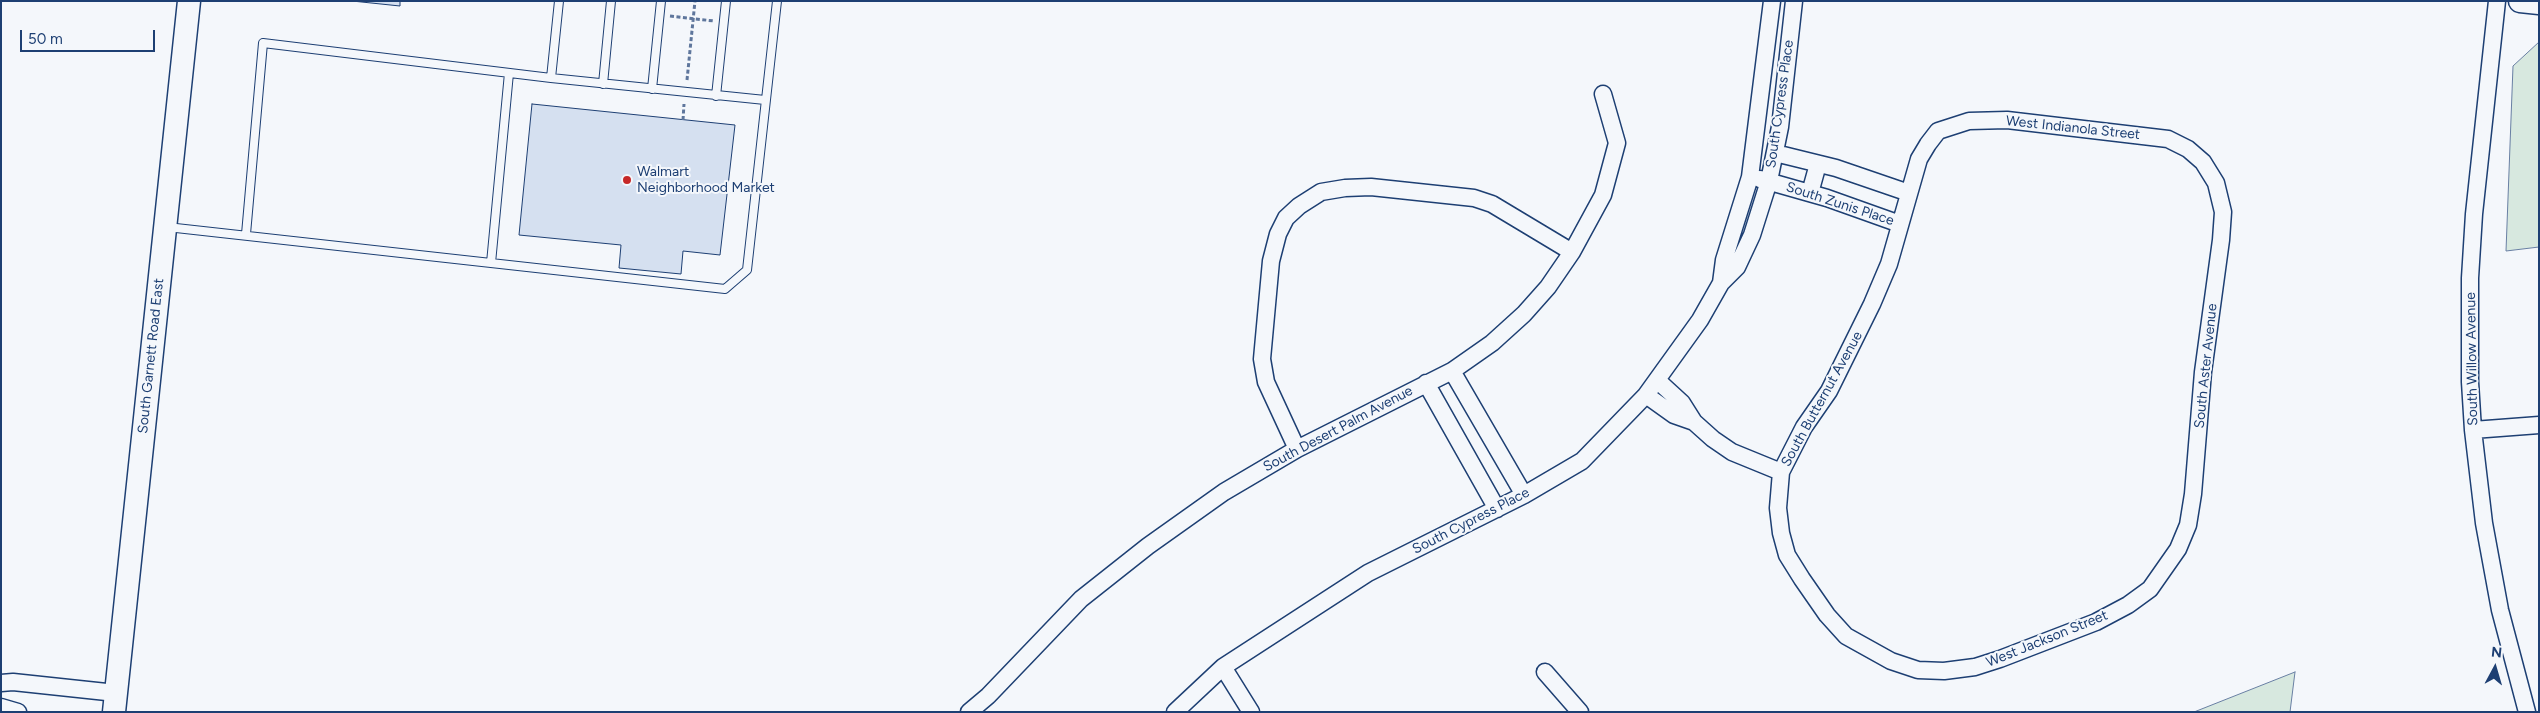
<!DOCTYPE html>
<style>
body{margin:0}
#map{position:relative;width:2540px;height:713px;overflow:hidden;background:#f4f7fb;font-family:Figtree,sans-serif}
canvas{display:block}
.frame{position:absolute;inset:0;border:2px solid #1d3f73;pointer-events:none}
.north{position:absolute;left:2470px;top:643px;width:50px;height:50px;-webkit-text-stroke:4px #f4f7fb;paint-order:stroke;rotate:6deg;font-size:14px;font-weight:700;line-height:20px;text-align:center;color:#1d3f73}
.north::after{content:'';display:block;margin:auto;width:18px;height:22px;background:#1d3f73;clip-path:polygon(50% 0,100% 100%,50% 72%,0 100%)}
.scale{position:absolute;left:20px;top:30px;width:135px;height:22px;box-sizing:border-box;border:2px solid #1d3f73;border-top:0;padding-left:6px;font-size:15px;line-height:18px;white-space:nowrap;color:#1d3f73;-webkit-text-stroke:4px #f4f7fb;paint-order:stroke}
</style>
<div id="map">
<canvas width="2540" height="713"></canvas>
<div class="frame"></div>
<div class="north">N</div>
<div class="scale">50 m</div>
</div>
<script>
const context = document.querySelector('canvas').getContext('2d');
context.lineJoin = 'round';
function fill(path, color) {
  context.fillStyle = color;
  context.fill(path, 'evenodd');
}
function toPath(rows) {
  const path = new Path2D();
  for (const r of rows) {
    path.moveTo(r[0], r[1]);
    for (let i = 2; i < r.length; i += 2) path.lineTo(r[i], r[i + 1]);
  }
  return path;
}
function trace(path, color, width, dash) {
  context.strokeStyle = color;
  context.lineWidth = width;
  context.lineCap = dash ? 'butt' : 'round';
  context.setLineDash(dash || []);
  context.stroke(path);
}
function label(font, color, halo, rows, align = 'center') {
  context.font = font + ' Figtree,sans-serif';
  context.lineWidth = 4;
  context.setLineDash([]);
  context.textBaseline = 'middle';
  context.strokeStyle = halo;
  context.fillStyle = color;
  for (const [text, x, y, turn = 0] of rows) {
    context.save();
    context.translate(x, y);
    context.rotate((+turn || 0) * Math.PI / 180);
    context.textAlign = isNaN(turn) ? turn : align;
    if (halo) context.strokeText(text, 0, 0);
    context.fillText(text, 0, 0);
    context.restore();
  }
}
const green = toPath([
 [2539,42,2539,247,2506,251,2513,66,2539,42],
 [2295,672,2290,712,2194,712,2295,672]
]);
const building = toPath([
 [352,1,400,1,400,6,352,1],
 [532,104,735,125,720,255,683,251,681,274,619,268,621,245,519,235,532,104]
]);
const path = toPath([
 [670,16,714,21],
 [687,80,695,1],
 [683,120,684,104]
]);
const lane = toPath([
 [551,78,765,100],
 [603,84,611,1],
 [652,89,661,1],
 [716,96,726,1],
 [167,227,725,289,747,270,777,1],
 [246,234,263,43,551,78,559,1],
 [491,263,509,73]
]);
const street = toPath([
 [2497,1,2474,214,2470,278,2470,382,2473,430,2484,523,2500,610,2527,712],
 [2007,120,2168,139,2188,149,2203,162,2216,183,2223,212,2221,240,2203,372,2193,494,2188,525,2178,549,2150,589,2128,605,2096,622,2000,659,1975,667,1944,671,1918,670,1891,661,1846,636,1827,615,1802,579,1787,555,1781,533,1778,508,1781,472,1804,427,1829,391,1872,304,1889,264,1919,159,1928,144,1938,131,1969,121,2007,120],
 [1775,153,1836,168,1909,193],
 [1760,179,1827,198,1900,224],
 [1810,193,1818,164],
 [1721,283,1724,260,1750,177,1772,1],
 [1452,371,1524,495],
 [1658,381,1682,403,1694,422,1713,439,1732,452,1781,472],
 [1426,383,1497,509],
 [1646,395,1674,415,1694,422],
 [2473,430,2539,425],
 [1297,449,1266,382,1262,359,1271,261,1278,234,1286,218,1299,206,1321,192,1345,188,1371,187,1474,198,1492,204,1572,252],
 [1223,667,1251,712],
 [1545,672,1580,712],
 [1,683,13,682,116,693],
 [1,707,18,712],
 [969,712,988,696,1081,599,1148,546,1224,492,1297,449,1452,371,1492,343,1524,314,1548,287,1572,252,1603,195,1617,143,1603,94],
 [1175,712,1223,667,1368,573,1524,495,1582,461,1646,395,1700,320,1721,283,1737,267,1752,235,1769,181,1780,127,1794,1]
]);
const secondary = toPath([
 [2520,1,2539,3],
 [114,712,189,1]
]);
const markers = [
 [627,180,5,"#c62828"]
];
const streetNames = [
 ["South Cypress Place",1780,104,-82],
 ["West Indianola Street",2073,128,6],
 ["South Zunis Place",1840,204,18],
 ["South Garnett Road East",151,356,-84],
 ["South Willow Avenue",2472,359,-91],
 ["South Aster Avenue",2206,366,-84],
 ["South Butternut Avenue",1822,399,-61],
 ["South Desert Palm Avenue",1338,429,-28],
 ["South Cypress Place",1471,521,-27],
 ["West Jackson Street",2047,639,-22]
];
const poiNames = [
 ["Walmart",637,172],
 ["Neighborhood Market",637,188]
];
fill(green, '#d7e8df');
trace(green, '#687fa3', 1);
fill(building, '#d5e0f0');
trace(building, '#1d3f73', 1);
trace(lane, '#1d3f73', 10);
trace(street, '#1d3f73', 19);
trace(secondary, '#1d3f73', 25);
trace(path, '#5e769c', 3, [4, 2.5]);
trace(lane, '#f4f7fb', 8);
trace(street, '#f4f7fb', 16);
trace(secondary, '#f4f7fb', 22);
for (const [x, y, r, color] of markers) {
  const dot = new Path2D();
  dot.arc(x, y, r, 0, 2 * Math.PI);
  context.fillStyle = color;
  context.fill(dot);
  trace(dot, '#f4f7fb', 2);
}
label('14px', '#1d3f73', '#f4f7fb', streetNames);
label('14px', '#1d3f73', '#f4f7fb', poiNames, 'left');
</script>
